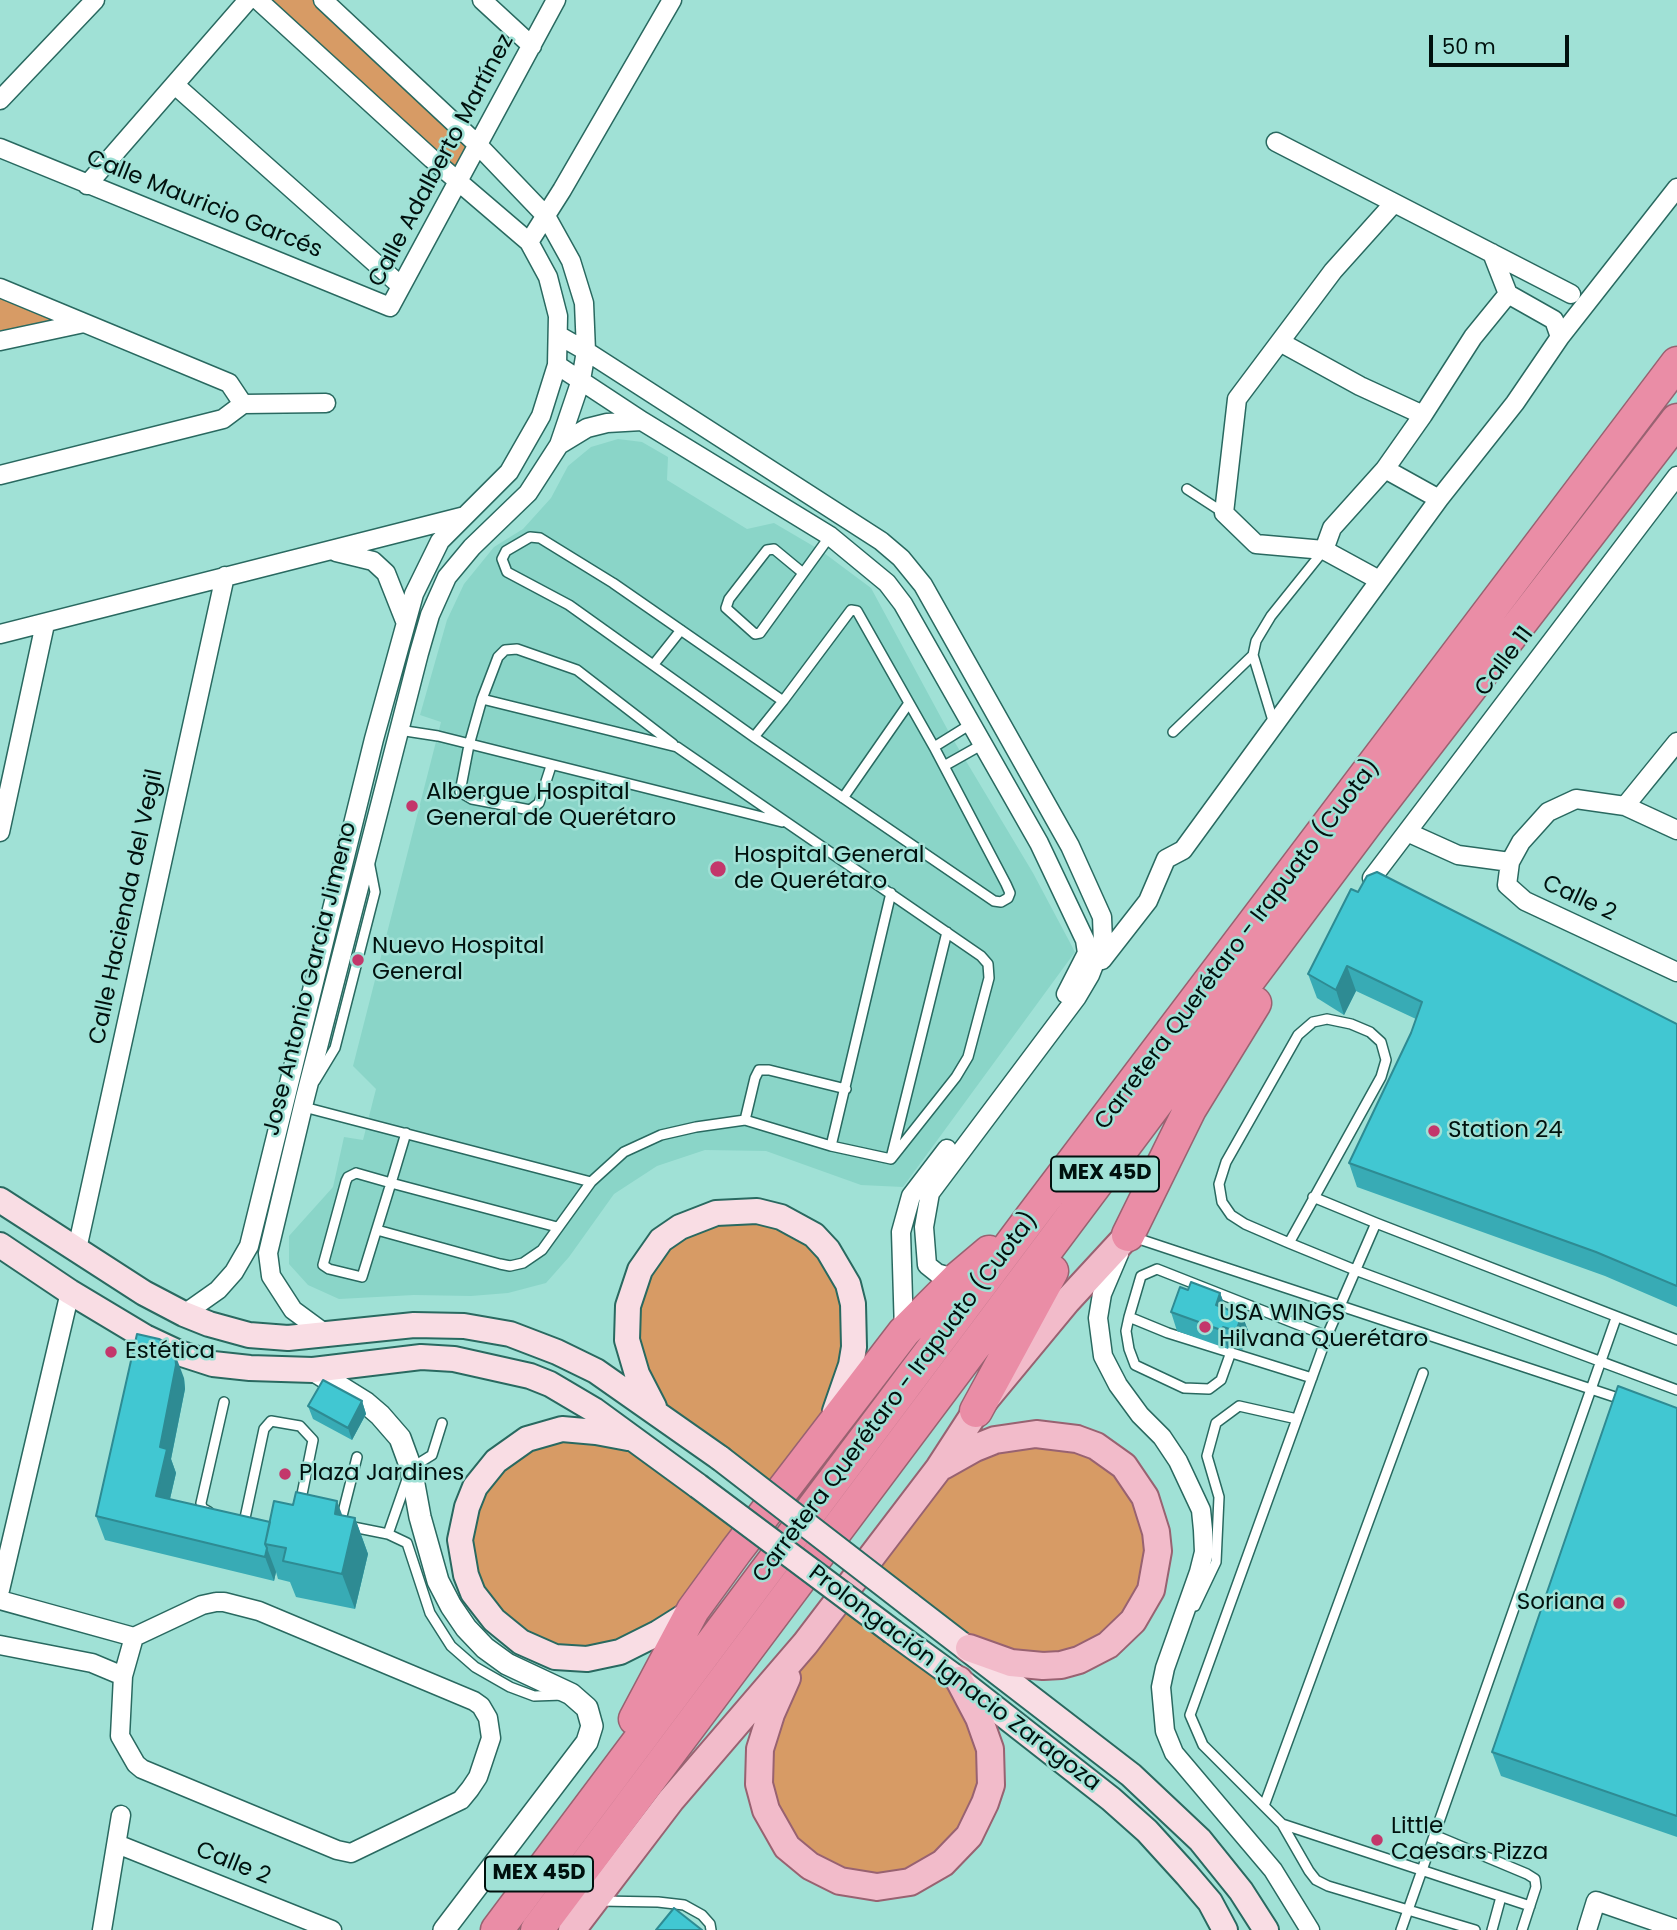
<!DOCTYPE html>
<meta charset="utf-8">
<style>
body{margin:0}
#map{position:relative;width:1677px;height:1930px;overflow:hidden;background:#a0e1d6;font-family:Poppins,sans-serif}
canvas{display:block}
.scale{position:absolute;left:1429px;top:35px;width:140px;height:32px;box-sizing:border-box;border:4px solid #00110e;border-top:0;padding-left:9px;font-size:21px;line-height:24px;white-space:nowrap;color:#00110e;-webkit-text-stroke:5px #a0e1d6;paint-order:stroke}
</style>
<div id="map">
<canvas width="1677" height="1930"></canvas>
<div class="scale">50 m</div>
</div>
<script>
const context = document.querySelector('canvas').getContext('2d');
context.lineJoin = 'round';
function fill(path, color) {
  context.fillStyle = color;
  context.fill(path, 'evenodd');
}
function toPath(rows) {
  const path = new Path2D();
  for (const r of rows) {
    path.moveTo(r[0], r[1]);
    for (let i = 2; i < r.length; i += 2) path.lineTo(r[i], r[i + 1]);
  }
  return path;
}
function trace(path, color, width, dash) {
  context.strokeStyle = color;
  context.lineWidth = width;
  context.lineCap = dash ? 'butt' : 'round';
  context.setLineDash(dash || []);
  context.stroke(path);
}
function label(font, color, halo, rows, align = 'center') {
  context.font = font + ' Poppins,sans-serif';
  context.lineWidth = 5;
  context.setLineDash([]);
  context.textBaseline = 'middle';
  context.strokeStyle = halo;
  context.fillStyle = color;
  for (const [text, x, y, turn = 0] of rows) {
    context.save();
    context.translate(x, y);
    context.rotate((+turn || 0) * Math.PI / 180);
    context.textAlign = isNaN(turn) ? turn : align;
    if (halo) context.strokeText(text, 0, 0);
    context.fillText(text, 0, 0);
    context.restore();
  }
}
const built = toPath([
 [618,439,642,442,668,457,667,480,747,529,774,523,820,550,871,588,951,736,1033,873,1075,952,903,1187,861,1185,766,1151,705,1150,657,1166,614,1194,569,1257,546,1283,508,1293,471,1296,414,1295,339,1299,308,1285,289,1264,289,1236,333,1187,344,1137,363,1140,376,1089,353,1066,441,722,420,715,447,620,464,584,494,547,523,529,551,498,568,466,591,447]
]);
const green = toPath([
 [267,0,314,0,471,147,457,172],
 [0,288,84,323,0,341],
 [742,1222,788,1231,816,1252,837,1284,843,1302,845,1355,820,1429,776,1488,667,1408,649,1382,635,1341,645,1275,669,1244,713,1224],
 [555,1436,627,1445,742,1531,686,1607,649,1632,585,1653,540,1646,492,1609,469,1564,471,1510,513,1456],
 [996,1447,1082,1447,1131,1484,1153,1553,1131,1615,1061,1659,968,1641,871,1567,939,1476],
 [843,1602,958,1688,979,1718,984,1786,964,1827,910,1876,848,1878,785,1834,761,1745,811,1647]
]);
const service = toPath([
 [1187,489,1224,513],
 [803,573,774,549,767,550,729,599,726,608,755,634,760,633,830,536],
 [1253,655,1256,641,1271,616,1324,550],
 [654,664,681,630],
 [399,730,438,736,782,822],
 [1173,732,1253,655,1274,724],
 [754,737,783,701,851,610,857,611,934,747,1006,884,1010,893,1008,898,1001,902,994,901,754,737,569,605,507,572,502,559,506,551,530,537,540,538,613,583,783,701],
 [934,747,971,724],
 [551,766,539,803,530,810,472,799,460,792,469,745,482,699,498,657,505,650,517,649,577,670,673,744],
 [944,766,983,744],
 [843,798,909,703],
 [315,1081,335,1048,375,892,369,861],
 [300,1106,591,1182],
 [745,1120,755,1078,759,1070,769,1070,846,1089],
 [406,1133,391,1183,557,1227],
 [831,1146,891,893],
 [891,1158,947,932],
 [356,1173,391,1183,362,1277,329,1269,323,1265,346,1181,348,1177,356,1173],
 [1313,1197,1376,1223,1677,1340],
 [1376,1223,1327,1336,1190,1715,1203,1745,1282,1824,1530,1906],
 [377,1230,500,1264,510,1266,523,1263,542,1250,591,1182,624,1152,661,1135,696,1127,745,1120,831,1146,891,1159,956,1077,968,1057,989,978,988,964,981,956,677,747,482,699],
 [1133,1237,1624,1400],
 [1289,1243,1381,1077,1386,1060,1381,1042,1370,1032,1351,1024,1327,1019,1313,1022,1298,1035,1226,1162,1219,1184,1222,1202,1231,1215,1245,1224,1289,1243,1355,1270,1677,1390],
 [1129,1317,1126,1331,1129,1349,1135,1365,1184,1388,1209,1389,1221,1380,1231,1352],
 [1312,1378,1168,1333,1129,1317,1141,1276,1157,1269,1327,1336],
 [209,1512,202,1508,201,1503,224,1402],
 [245,1518,264,1429,271,1421,300,1426,313,1440,300,1504],
 [340,1524,357,1457],
 [348,1526,388,1534,411,1468,432,1455,442,1423],
 [388,1534,407,1543,430,1613,451,1646,475,1667,510,1687,534,1696,563,1695],
 [1195,1606,1216,1562,1219,1497,1207,1456,1216,1423,1239,1406,1297,1419],
 [1264,1806,1423,1373],
 [1282,1824,1309,1871,1316,1880,1328,1886,1475,1930],
 [1434,1835,1527,1874,1535,1879,1536,1887,1522,1930],
 [599,1901,658,1902,684,1905,702,1915,710,1924,711,1930],
 [1401,1930,1616,1318],
 [1492,1930,1501,1897]
]);
const minor = toPath([
 [323,0,478,145,546,216,571,261,584,303,586,351,581,380,559,445,528,493,472,547,447,577,430,615,419,653,305,1098,268,1253,271,1276,293,1310,327,1335],
 [482,0,532,46],
 [175,85,401,286],
 [0,100,95,0],
 [1276,142,1571,294],
 [0,148,390,307,556,0],
 [87,185,248,0],
 [529,242,562,190,672,0],
 [1492,253,1508,294,1554,320,1560,337],
 [0,288,229,383,243,404],
 [558,335,586,351,881,541,901,558,923,585,1070,846,1102,917,1103,942,1090,975,1077,997,930,1193,924,1227,927,1265,937,1273,957,1279],
 [0,341,84,323],
 [1280,342,1360,386,1423,415],
 [557,365,642,421],
 [243,404,326,403],
 [559,445,587,428,607,423,642,421,830,536,887,583,903,604,1039,843,1085,940,1087,953,1066,994],
 [1385,469,1439,499],
 [0,475,223,419,243,404],
 [1324,550,1332,528,1385,469,1423,415,1473,337,1508,294],
 [336,552,373,561,386,573,405,621],
 [1379,580,1324,550,1256,544,1224,513,1237,399,1333,271,1394,203],
 [0,634,465,516],
 [1625,806,1677,742],
 [1677,830,1625,806,1576,799,1548,812,1521,842,1510,862,1507,885,1525,901,1677,972],
 [0,832,45,624],
 [1407,832,1458,855,1510,862],
 [1372,878,1677,476],
 [1102,960,1148,901,1166,859,1183,850,1439,499,1515,403,1560,337,1677,188],
 [77,1249,225,576],
 [1119,1254,1102,1294,1098,1318,1103,1356,1118,1385,1140,1415,1162,1437,1178,1461,1201,1510,1203,1530,1204,1552,1199,1572,1165,1668,1161,1687,1165,1731,1174,1753,1273,1870,1310,1930],
 [184,1314,218,1290,234,1272,249,1246,374,739,414,594,440,541,509,472,541,416,557,365,558,316,548,277,529,242,432,159,258,0],
 [904,1332,901,1232,911,1196,947,1149],
 [0,1590,70,1292],
 [0,1600,134,1637],
 [216,1602,224,1602,259,1611,474,1701,481,1706,488,1718,491,1738,478,1777,470,1789,461,1800,351,1853,337,1850,142,1769,136,1764,120,1736,123,1676,134,1637,202,1605,216,1602],
 [0,1645,92,1663,123,1676],
 [117,1844,332,1930],
 [102,1930,121,1815],
 [1587,1930,1596,1901,1677,1929]
]);
const tertiary = toPath([
 [313,1370,366,1403,380,1415,400,1438,411,1468,420,1517,438,1581,451,1606,466,1628,485,1648,507,1664,571,1694,587,1708,592,1726,587,1742,444,1930]
]);
const secondary = toPath([
 [0,1200,144,1293,184,1314,209,1324,249,1335,288,1338,414,1325,464,1326,510,1334,557,1352,596,1371,720,1458],
 [0,1245,70,1292,145,1337,179,1353,213,1364,250,1368,313,1370,421,1357,454,1359,530,1376,550,1384,594,1410,698,1486],
 [654,1407,637,1374,627,1340,628,1306,640,1270,661,1240,680,1227,716,1213,757,1211,781,1217,814,1235,828,1250,848,1284,853,1304,854,1347,851,1365,835,1411],
 [628,1438,596,1432,562,1429,527,1439,496,1461,475,1487,467,1507,460,1540,466,1575,473,1593,494,1620,521,1642,555,1657,587,1659,620,1652,658,1633,693,1611],
 [909,1604,1131,1775,1200,1840,1241,1891,1266,1930],
 [893,1632,959,1680,1111,1799,1147,1831,1187,1875,1210,1902,1225,1930]
]);
const primary = toPath([
 [943,1466,975,1448,995,1440,1036,1434,1077,1439,1096,1446,1124,1466,1145,1497,1156,1532,1158,1551,1151,1590,1133,1621,1108,1645,1079,1660,1061,1665,1043,1666,1011,1663,969,1648],
 [787,1678,771,1714,760,1749,759,1784,766,1810,787,1847,810,1866,840,1881,877,1887,910,1882,943,1863,969,1836,985,1803,991,1785,990,1749,979,1718,959,1680],
 [572,1930,671,1800,805,1644,939,1468,976,1411,1067,1301,1128,1235]
]);
const motorway = toPath([
 [1128,1235,1190,1109,1255,1003],
 [976,1411,1052,1271],
 [635,1719,693,1610,736,1551,904,1332,957,1279,989,1252],
 [497,1930,1032,1216,1677,363],
 [537,1930,1371,817,1677,420]
]);
const secondaryBridge = toPath([
 [720,1458,909,1604],
 [698,1486,893,1632]
]);
const wall = toPath([
 [1351,889,1677,1024,1677,1307,1605,1276,1357,1187,1349,1163,1411,1033,1416,1019,1356,991,1344,1015,1317,998,1308,974],
 [1188,1290,1220,1293,1226,1309,1242,1315,1249,1333,1242,1350,1229,1345,1228,1349,1177,1331,1171,1312],
 [184,1378,185,1389,171,1459,176,1473,170,1499,270,1522,343,1516,355,1518,368,1554,355,1609,296,1597,290,1582,278,1579,276,1572,274,1581,105,1540,96,1516],
 [362,1401,366,1414,352,1440,313,1419,308,1406],
 [1677,1408,1677,1837,1501,1776,1492,1752]
]);
const shadedWall = toPath([
 [1347,966,1356,991,1344,1015,1336,990],
 [1220,1293,1227,1311,1216,1305],
 [1242,1315,1249,1333,1242,1350,1236,1331],
 [1223,1327,1229,1345,1228,1349,1221,1330],
 [175,1354,184,1378,185,1389,171,1459,176,1473,165,1520,156,1496,160,1447],
 [362,1401,366,1414,352,1440,348,1428],
 [337,1501,350,1536,335,1514],
 [355,1518,368,1554,355,1609,342,1574],
 [267,1548,276,1572,274,1581,265,1557]
]);
const building = toPath([
 [1377,872,1677,1024,1677,1286,1596,1252,1349,1163,1411,1033,1422,1002,1347,966,1336,990,1308,974,1351,889,1358,892,1367,876,1377,872],
 [1191,1282,1220,1293,1216,1305,1242,1315,1236,1331,1223,1327,1221,1330,1171,1312,1180,1287,1188,1290,1191,1282],
 [137,1334,159,1339,170,1345,175,1354,176,1365,160,1447,167,1449,156,1496,270,1522,265,1544,267,1548,265,1557,96,1516,137,1334],
 [323,1380,362,1401,348,1428,308,1406,323,1380],
 [1618,1386,1677,1408,1677,1816,1492,1752,1618,1386],
 [296,1492,337,1501,335,1514,355,1518,342,1574,283,1561,286,1548,265,1544,274,1501,293,1505,296,1492],
 [674,1908,702,1930,656,1930,674,1908]
]);
const markers = [
 [412,806,7,"#c3376b"],
 [718,869,9,"#c3376b"],
 [358,960,7,"#c3376b"],
 [1434,1131,7,"#c3376b"],
 [1205,1327,7,"#c3376b"],
 [111,1352,7,"#c3376b"],
 [285,1474,7,"#c3376b"],
 [1619,1603,7,"#c3376b"],
 [1377,1840,7,"#c3376b"]
];
const shields = [
 [1105,1174,108],
 [539,1874,108]
];
const shieldNames = [
 ["MEX 45D",1105,1174],
 ["MEX 45D",539,1874]
];
const streetNames = [
 ["Calle Adalberto Martínez",442,161,-62],
 ["Calle Mauricio Garcés",204,205,22],
 ["Calle 11",1505,662,-53],
 ["Calle 2",1579,899,25],
 ["Calle Hacienda del Vegil",127,907,-78],
 ["Carretera Querétaro - Irapuato (Cuota)",1238,945,-53],
 ["Jose Antonio Garcia Jimeno",311,979,-76],
 ["Carretera Querétaro - Irapuato (Cuota)",896,1398,-53],
 ["Prolongación Ignacio Zaragoza",954,1679,37],
 ["Calle 2",233,1864,22]
];
const poiNames = [
 ["Albergue Hospital",426,793],
 ["General de Querétaro",426,819],
 ["Hospital General",734,856],
 ["de Querétaro",734,882],
 ["Nuevo Hospital",372,947],
 ["General",372,973],
 ["Station 24",1448,1131],
 ["USA WINGS",1219,1314],
 ["Hilvana Querétaro",1219,1340],
 ["Estética",125,1352],
 ["Plaza Jardines",299,1474],
 ["Soriana",1605,1603,"right"],
 ["Little",1391,1827],
 ["Caesars Pizza",1391,1853]
];
fill(built, '#8ad5c8');
fill(green, '#d79b65');
trace(service, '#296960', 12);
trace(minor, '#296960', 21);
trace(tertiary, '#296960', 24);
trace(secondary, '#296960', 28);
trace(primary, '#986271', 30);
trace(motorway, '#986271', 35);
trace(service, '#fff', 9);
trace(minor, '#fff', 18);
trace(tertiary, '#fff', 21);
trace(secondary, '#f9dde4', 24);
trace(primary, '#f2bbca', 26);
trace(motorway, '#ea8da6', 32);
trace(secondaryBridge, '#296960', 28, []);
trace(secondaryBridge, '#f9dde4', 24);
fill(wall, '#38abb5');
fill(shadedWall, '#2e8b93');
fill(building, '#41c7d2');
trace(building, '#2e8b93', 2);
for (const [x, y, r, color] of markers) {
  const dot = new Path2D();
  dot.arc(x, y, r, 0, 2 * Math.PI);
  context.fillStyle = color;
  context.fill(dot);
  trace(dot, '#a0e1d6', 2.5);
}
for (const [x, y, w] of shields) {
  const box = new Path2D();
  box.roundRect(x - w / 2, y - 17.5, w, 35, 5);
  context.fillStyle = '#a0e1d6';
  context.fill(box);
  trace(box, '#00110e', 2);
}
label('bold 21px', '#00110e', null, shieldNames);
label('23px', '#00110e', '#a0e1d6', streetNames);
label('23px', '#00110e', '#a0e1d6', poiNames, 'left');
</script>
